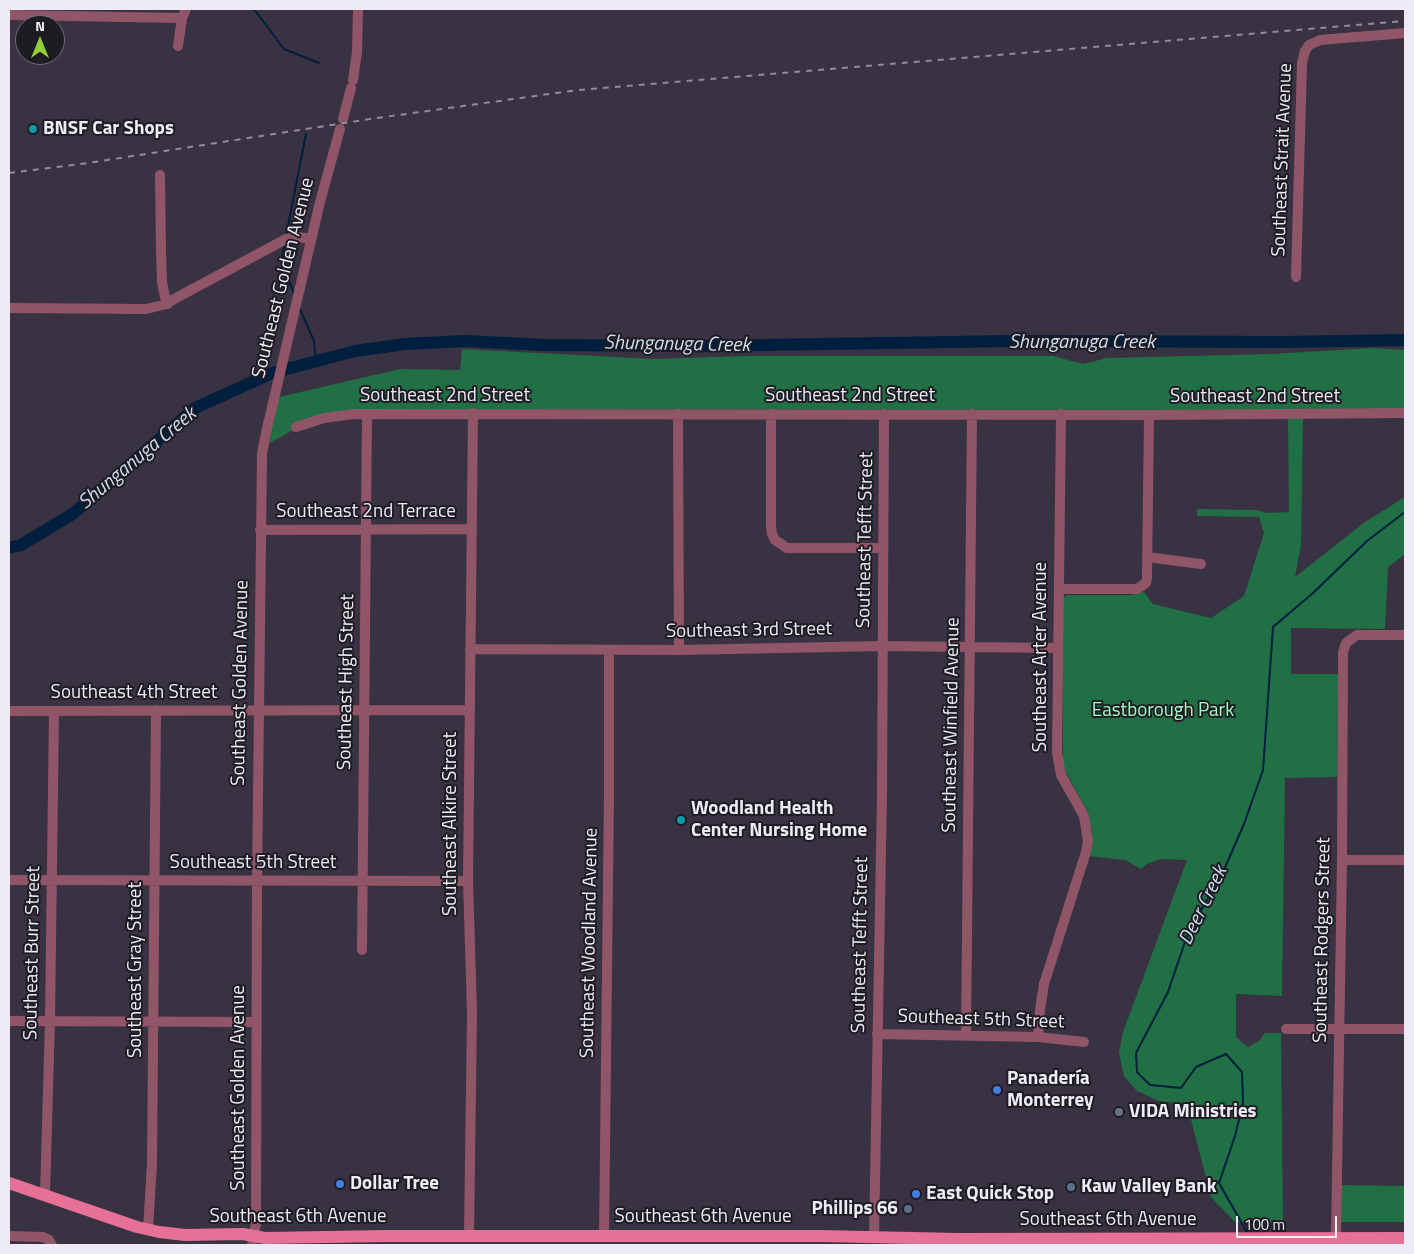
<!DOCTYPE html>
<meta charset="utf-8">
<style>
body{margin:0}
#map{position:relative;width:1414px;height:1254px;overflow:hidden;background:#383243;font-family:"Titillium Web",sans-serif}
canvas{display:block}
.frame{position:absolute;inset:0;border:10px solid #efebf6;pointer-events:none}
.north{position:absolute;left:15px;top:15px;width:50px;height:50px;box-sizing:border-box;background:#1e1c23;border:1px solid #726f77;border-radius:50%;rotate:0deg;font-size:14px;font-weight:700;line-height:20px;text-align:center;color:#efebf6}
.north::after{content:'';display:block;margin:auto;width:18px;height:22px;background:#95cc3b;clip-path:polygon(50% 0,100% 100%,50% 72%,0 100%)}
.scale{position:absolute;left:1236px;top:1216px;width:101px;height:22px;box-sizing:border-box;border:2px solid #efebf6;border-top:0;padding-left:6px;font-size:15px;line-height:18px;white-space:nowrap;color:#efebf6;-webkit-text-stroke:4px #1e1c23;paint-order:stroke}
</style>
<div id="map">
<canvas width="1414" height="1254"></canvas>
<div class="frame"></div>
<div class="north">N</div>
<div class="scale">100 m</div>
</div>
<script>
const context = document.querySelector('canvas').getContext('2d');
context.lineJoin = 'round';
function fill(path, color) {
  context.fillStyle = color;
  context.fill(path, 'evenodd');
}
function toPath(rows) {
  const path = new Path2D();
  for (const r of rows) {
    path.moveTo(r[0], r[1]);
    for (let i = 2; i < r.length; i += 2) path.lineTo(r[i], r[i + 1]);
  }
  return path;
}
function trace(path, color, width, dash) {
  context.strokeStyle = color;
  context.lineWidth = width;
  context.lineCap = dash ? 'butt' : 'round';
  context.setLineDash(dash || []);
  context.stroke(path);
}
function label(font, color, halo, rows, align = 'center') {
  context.font = font + ' "Titillium Web",sans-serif';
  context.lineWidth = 4;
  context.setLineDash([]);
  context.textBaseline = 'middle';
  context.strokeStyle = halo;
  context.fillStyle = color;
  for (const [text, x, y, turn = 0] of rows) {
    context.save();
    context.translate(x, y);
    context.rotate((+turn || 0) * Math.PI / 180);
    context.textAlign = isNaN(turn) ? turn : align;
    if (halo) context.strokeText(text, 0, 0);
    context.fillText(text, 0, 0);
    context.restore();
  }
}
const green = toPath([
 [1372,348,1405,350,1405,410,371,409,294,430,269,443,279,397,400,369,460,370,462,349,654,359,745,356,1053,356,1083,364,1107,358,1270,354],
 [1288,419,1303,419,1301,545,1295,577,1365,522,1405,497,1405,554,1388,567,1385,629,1291,628,1291,674,1338,674,1337,777,1285,778,1282,996,1236,994,1236,1037,1248,1047,1259,1041,1265,1033,1281,1033,1283,1222,1274,1223,1235,1222,1211,1197,1187,1104,1159,1101,1137,1091,1124,1076,1119,1053,1123,1032,1187,860,1160,859,1147,864,1141,869,1125,860,1089,856,1092,833,1088,812,1063,767,1063,603,1064,597,1068,595,1131,595,1144,592,1153,604,1211,618,1244,596,1264,533,1259,517,1197,516,1197,509,1257,510,1267,513,1289,512],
 [1341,1185,1405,1186,1405,1222,1340,1222]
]);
const stream = toPath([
 [254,9,284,49,319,63],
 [286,236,306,134],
 [284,246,281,261,294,293],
 [299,307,314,341,316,361],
 [1248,1234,1219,1183,1235,1136,1243,1103,1242,1072,1226,1054,1196,1067,1181,1088,1150,1085,1137,1072,1136,1053,1168,992,1188,933,1223,872,1244,824,1263,770,1273,627,1313,593,1367,541,1405,512]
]);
const river = toPath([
 [9,548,21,545,74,513,195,408,272,373,355,351,405,344,466,341,544,345,695,346,1015,341,1283,342,1405,340]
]);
const minor = toPath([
 [9,15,182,18],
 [178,46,182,18,186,9],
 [353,80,357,52,358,9],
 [343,119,351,88],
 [160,175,161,250,162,282,165,297,168,304],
 [1296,277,1302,63,1305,51,1309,45,1320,40,1405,33],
 [9,308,146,309,163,305,286,239,298,237,311,239],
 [678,414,679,650],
 [771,414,771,527,772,534,775,540,787,548,882,548],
 [296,427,324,418,354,414,1149,415,1405,413],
 [260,530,472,529],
 [1147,557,1201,564],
 [1059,589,1137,589,1146,583,1147,578,1149,415],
 [470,649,679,650,882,646,1058,648],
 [9,711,469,710],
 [1342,860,1405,860],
 [9,880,468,881],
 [362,950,367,414],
 [9,1021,257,1022],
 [1286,1029,1405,1029],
 [877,1034,1038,1037,1084,1042],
 [966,1036,972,414],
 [1038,1037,1040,1010,1044,984,1086,852,1088,841,1084,816,1061,775,1057,753,1061,414],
 [45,1195,50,1021,54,711],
 [148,1230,152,1163,156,710],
 [9,1236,43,1237,49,1240,52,1245],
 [469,1236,472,1012,468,881,473,413],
 [604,1236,609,794,609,650],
 [874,1237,882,796,884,414],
 [1336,1238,1342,860,1343,652,1346,643,1357,635,1405,635],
 [252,1245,256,1223,257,880,262,454,266,433,320,202,340,129]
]);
const major = toPath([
 [9,1183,137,1227,159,1232,185,1235,243,1234,265,1238,387,1236,820,1236,958,1239,1405,1238]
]);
const rail = toPath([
 [9,173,88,163,370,119,578,90,1405,21]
]);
const markers = [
 [33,129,5,"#0f9aa8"],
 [681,820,5,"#0f9aa8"],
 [997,1090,5,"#3f7fe0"],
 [1119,1112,5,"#6b7280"],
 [340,1184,5,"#3f7fe0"],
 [1071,1187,5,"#5c6f8a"],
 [916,1194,5,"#3f7fe0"],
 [908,1209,5,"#5c6f8a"]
];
const poiNames = [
 ["BNSF Car Shops",43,129],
 ["Woodland Health",691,809],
 ["Center Nursing Home",691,831],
 ["Panadería",1007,1079],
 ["Monterrey",1007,1101],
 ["VIDA Ministries",1129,1112],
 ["Dollar Tree",350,1184],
 ["Kaw Valley Bank",1081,1187],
 ["East Quick Stop",926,1194],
 ["Phillips 66",898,1209,"right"]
];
const streetNames = [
 ["Southeast Strait Avenue",1283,160,-88],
 ["Southeast Golden Avenue",284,278,-76],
 ["Southeast 2nd Street",445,396],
 ["Southeast 2nd Street",850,396],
 ["Southeast 2nd Street",1255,397],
 ["Southeast 2nd Terrace",366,512],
 ["Southeast Tefft Street",866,540,-89],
 ["Southeast 3rd Street",749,631,-1],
 ["Southeast Arter Avenue",1041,657,-90],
 ["Southeast High Street",347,682,-89],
 ["Southeast Golden Avenue",241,683,-89],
 ["Southeast 4th Street",134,693],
 ["Southeast Winfield Avenue",952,725,-89],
 ["Southeast Alkire Street",451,824,-90],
 ["Southeast 5th Street",253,863],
 ["Southeast Rodgers Street",1323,940,-89],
 ["Southeast Woodland Avenue",590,943,-89],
 ["Southeast Tefft Street",861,945,-89],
 ["Southeast Burr Street",33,953,-89],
 ["Southeast Gray Street",136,970,-90],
 ["Southeast 5th Street",981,1020,2],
 ["Southeast Golden Avenue",239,1088,-90],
 ["Southeast 6th Avenue",298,1217],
 ["Southeast 6th Avenue",703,1217],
 ["Southeast 6th Avenue",1108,1220]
];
const parkNames = [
 ["Eastborough Park",1163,711]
];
const waterNames = [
 ["Shunganuga Creek",1082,343],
 ["Shunganuga Creek",677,345,1],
 ["Shunganuga Creek",138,459,-40],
 ["Deer Creek",1204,906,-64]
];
fill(green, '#216f44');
trace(stream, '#001e3d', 2);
trace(river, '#001e3d', 12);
trace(minor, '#905667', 10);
trace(major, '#e77196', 12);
trace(rail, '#918b9a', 2, [6, 6]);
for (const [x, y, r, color] of markers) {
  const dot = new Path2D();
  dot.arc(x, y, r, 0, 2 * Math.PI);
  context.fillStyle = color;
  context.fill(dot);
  trace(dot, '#1e1c23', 2);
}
label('bold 19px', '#efebf6', '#1e1c23', poiNames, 'left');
label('19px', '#efebf6', '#1e1c23', streetNames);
label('19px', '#a1fac0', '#1e1c23', parkNames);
label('italic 20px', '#cedef0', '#1e1c23', waterNames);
</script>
